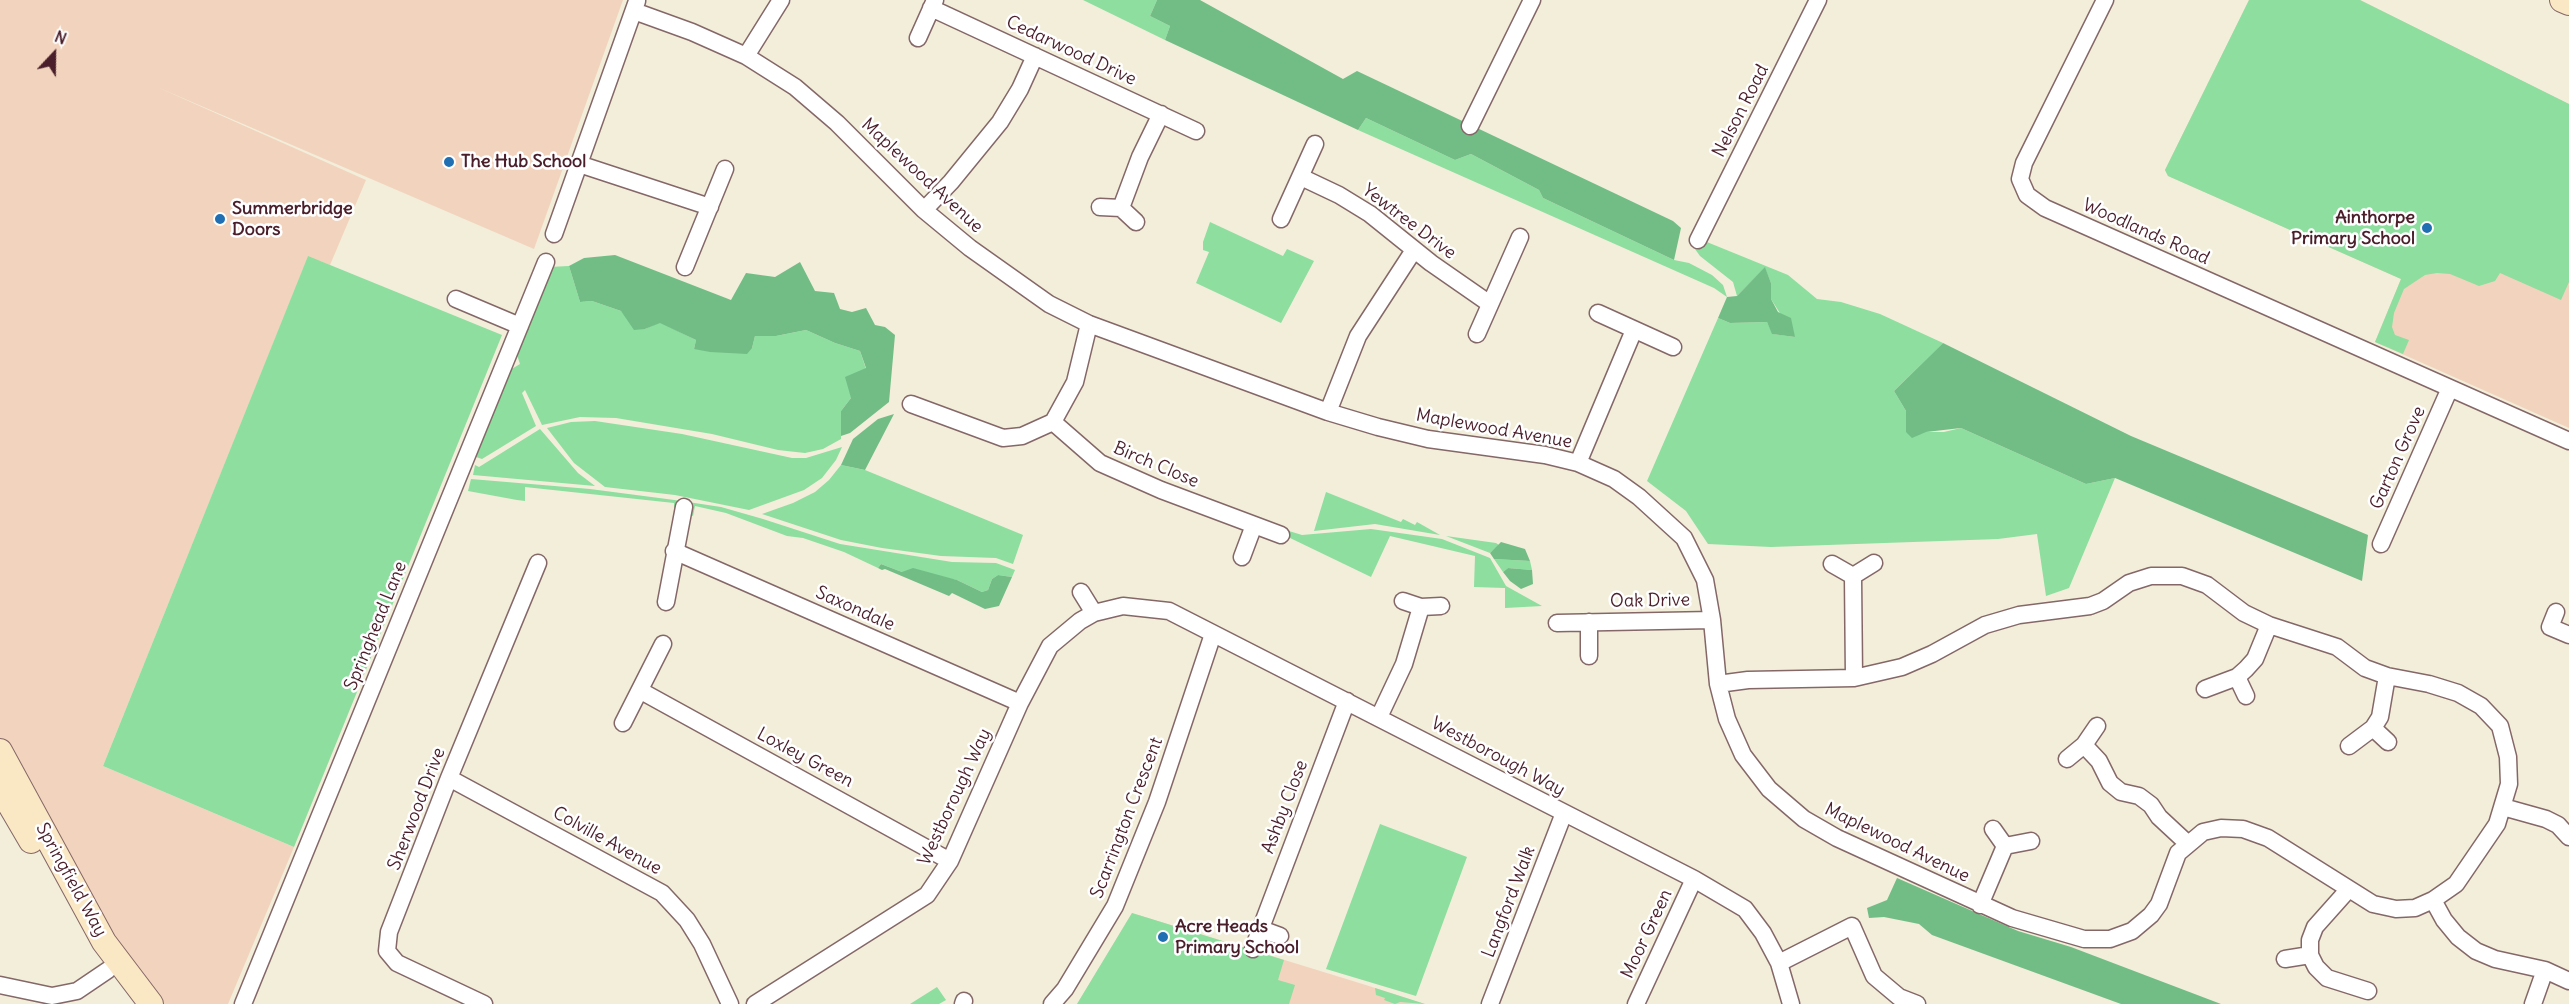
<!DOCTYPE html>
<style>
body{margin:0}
#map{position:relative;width:2569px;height:1004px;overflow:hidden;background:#f2eeda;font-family:Delius,sans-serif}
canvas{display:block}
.north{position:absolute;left:24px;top:24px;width:60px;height:60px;-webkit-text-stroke:4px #fff;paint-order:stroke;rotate:22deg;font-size:16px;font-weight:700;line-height:24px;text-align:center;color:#4a1f2b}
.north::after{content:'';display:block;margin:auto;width:21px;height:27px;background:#4a1f2b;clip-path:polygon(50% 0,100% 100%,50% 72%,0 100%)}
</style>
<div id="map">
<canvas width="2569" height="1004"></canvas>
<div class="north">N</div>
</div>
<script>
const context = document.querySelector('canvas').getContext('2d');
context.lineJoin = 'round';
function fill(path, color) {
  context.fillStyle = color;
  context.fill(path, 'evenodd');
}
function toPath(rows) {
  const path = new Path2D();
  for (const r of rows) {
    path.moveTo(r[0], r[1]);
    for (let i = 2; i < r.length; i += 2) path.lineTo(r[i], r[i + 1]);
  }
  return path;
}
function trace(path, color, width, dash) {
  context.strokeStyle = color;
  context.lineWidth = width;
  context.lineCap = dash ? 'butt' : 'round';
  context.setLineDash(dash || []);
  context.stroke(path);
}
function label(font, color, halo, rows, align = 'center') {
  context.font = font + ' Delius,sans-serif';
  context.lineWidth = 5;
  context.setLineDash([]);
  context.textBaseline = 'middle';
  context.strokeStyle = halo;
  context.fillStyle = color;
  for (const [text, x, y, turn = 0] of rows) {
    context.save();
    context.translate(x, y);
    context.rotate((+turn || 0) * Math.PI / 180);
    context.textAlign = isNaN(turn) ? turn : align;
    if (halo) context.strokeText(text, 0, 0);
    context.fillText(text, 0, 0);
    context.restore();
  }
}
const built = toPath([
 [0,0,623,0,534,249,157,87,366,180,330,265,308,257,103,766,294,847,228,1004,147,1004,0,767],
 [2249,0,2360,0,2569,104,2569,428,2375,342,2401,279,2168,176,2165,170],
 [1132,913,1369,986,1425,1004,1077,1004]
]);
const green = toPath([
 [1083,0,1157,0,1150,16,1170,26,1165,40],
 [2249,0,2360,0,2569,104,2569,282,2561,300,2500,273,2495,281,2479,286,2450,274,2437,273,2425,275,2404,289,2394,313,2392,327,2395,335,2409,340,2403,354,2375,342,2401,279,2168,176,2165,170],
 [1366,118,1455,160,1471,154,1539,190,1543,198,1674,260,1689,263,1712,275,1723,285,1727,297,1714,288,1358,130],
 [1210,222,1283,256,1287,249,1314,261,1281,323,1196,283,1209,252,1203,250,1203,242],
 [1697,238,1788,275,1817,299,1841,302,1880,314,1943,343,1894,391,1906,411,1906,432,1944,432,1961,428,2086,484,2115,478,2069,588,2046,596,2037,534,1998,539,1771,547,1708,544,1686,511,1647,481,1718,318,1730,323,1767,322,1773,334,1795,337,1771,299,1771,283,1765,268,1737,296,1733,282,1700,256,1695,249],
 [308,256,502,335,294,847,103,766],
 [569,266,580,302,592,301,621,311,645,329,660,322,696,340,694,349,752,348,755,336,776,336,806,330,835,343,860,351,866,369,851,398,841,411,841,439,823,449,805,453,778,450,712,434,616,418,580,417,542,425,525,390,522,393,536,426,482,459,476,457,510,370,520,364,515,349,549,267],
 [595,421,682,434,792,458,806,458,842,447,836,460,822,478,804,490,749,510,675,495,605,487,574,463,547,428,571,422],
 [540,429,578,473,595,486,473,475,475,465,479,467],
 [841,465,865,470,1023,535,1013,564,996,558,941,556,882,548,841,540,762,514,793,503,815,492,829,480],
 [471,479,590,489,682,501,681,510,674,508,674,503,525,487,525,501,517,500,468,491],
 [1326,492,1401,522,1403,519,1415,525,1417,522,1440,535,1375,524,1314,531],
 [688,502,721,507,763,519,840,544,952,562,996,563,1015,570,1012,577,998,575,992,579,988,590,982,592,957,580,902,572,881,564,878,568,844,552,803,538,787,536,726,513,695,506,693,516,686,514],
 [1371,529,1442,539,1490,558,1506,586,1542,606,1505,608,1505,588,1474,587,1475,556,1390,536,1371,577,1288,537,1289,531,1302,535],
 [1446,536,1496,543,1499,545,1490,553],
 [1494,559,1530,561,1532,570,1508,568,1503,572],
 [1380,824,1467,857,1416,996,1326,969],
 [1132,913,1284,960,1278,980,1295,985,1289,1004,1077,1004],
 [937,987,946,1000,939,1004,910,1004],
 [1375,988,1425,1004,1400,1002,1395,1004,1384,1000,1385,998,1376,995]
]);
const forest = toPath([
 [1157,0,1200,0,1343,79,1357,71,1673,221,1681,228,1674,260,1543,198,1539,190,1471,154,1455,160,1366,118,1358,130,1165,40,1170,26,1150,16],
 [615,255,731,300,746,273,775,277,800,262,815,291,834,293,840,309,852,312,866,308,875,325,885,327,895,335,889,402,850,433,841,436,841,411,851,398,845,377,866,368,860,351,835,343,806,330,776,336,755,336,752,348,747,354,710,352,694,349,696,340,660,323,645,329,634,330,621,311,592,301,580,302,569,266,584,258],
 [1765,267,1771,283,1771,299,1778,312,1791,318,1795,337,1772,334,1767,322,1730,323,1718,318,1727,297,1737,296],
 [1943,343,2131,436,2368,535,2362,581,2115,478,2086,484,1961,428,1926,432,1912,438,1906,432,1906,411,1894,391],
 [894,414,865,470,841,465,853,439,878,419],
 [1501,542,1525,549,1530,561,1494,559,1490,553],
 [881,564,902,572,913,568,957,580,982,592,988,590,992,579,998,575,1012,577,999,606,985,609,952,593,949,596,885,569,882,570,878,568],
 [1508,568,1532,570,1533,584,1521,589,1510,581,1503,572],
 [1897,878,2018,931,2071,947,2221,1004,2121,1004,1932,935,1919,924,1884,917,1869,918,1867,908,1887,900]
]);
const street = toPath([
 [2105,0,2024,163,2020,179,2027,195,2045,208,2569,441],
 [931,8,1196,131],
 [634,11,692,32,746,56,795,87,837,123,924,210,970,248,1049,304,1089,324,1328,412,1378,427,1428,439,1545,455,1578,463,1614,479,1639,497,1684,538,1705,580,1712,620,1718,684,1727,719,1743,755,1769,789,1804,819,1837,838,2012,918,2084,939,2110,939,2132,931,2151,915,2159,904,2178,853,2203,832,2221,828,2243,829,2268,838,2373,904,2396,909,2415,908,2433,900,2456,884,2497,824,2509,784,2508,757,2500,726,2481,706,2458,693,2429,684,2387,676,2365,668,2337,647,2269,625,2244,613,2207,585,2182,576,2151,576,2129,583,2103,601,2090,606,2019,615,1985,625,1932,654,1902,667,1854,678,1748,680,1718,684],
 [918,38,935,0],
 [746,56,781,0],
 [1470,126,1532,0],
 [579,164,710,207],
 [1301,177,1339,195,1370,214,1431,263,1490,304],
 [1100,207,1121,208,1136,222],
 [1121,208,1140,157,1161,114],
 [924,210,951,182,1000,122,1020,89,1035,56],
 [1281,219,1315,144],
 [554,234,637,1],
 [1698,240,1818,0],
 [685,267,725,169],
 [456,299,520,326],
 [1598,313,1673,347],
 [1477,334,1520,237],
 [911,404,1003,438,1022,436,1053,422,1075,382,1089,324],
 [1328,412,1358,336,1414,250],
 [1053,422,1100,463,1161,490,1281,535],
 [1578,463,1634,330],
 [2381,544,2450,388],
 [674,551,1020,703],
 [1242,557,1254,525],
 [1832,564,1853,576,1874,563],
 [1853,576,1854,678],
 [1081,592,1094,613],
 [1403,601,1421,607,1441,606],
 [666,602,684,507],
 [2556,612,2550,627,2569,635],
 [1589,622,1589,656],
 [1557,623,1712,620],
 [2237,677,2246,696],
 [2205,689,2237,677,2246,669,2255,659,2269,625],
 [641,691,950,861],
 [1379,717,1404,664,1421,607],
 [623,723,663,644],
 [2373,728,2388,742],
 [2084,745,2099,761,2110,783,2121,792,2139,796,2151,805,2159,817,2187,843],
 [2349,746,2373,728,2380,717,2387,676],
 [2067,759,2084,745,2097,726],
 [449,778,662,893,687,920,702,944,730,1004],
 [2503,807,2546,819,2558,825,2569,837],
 [1993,829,2005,846,2031,841],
 [2348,890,2315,927,2310,940,2310,955,2316,967,2327,978,2368,991],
 [2433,900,2444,920,2458,937,2476,951,2495,959,2545,970,2569,981],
 [1980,905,2005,846],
 [1261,929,1280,936],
 [1253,949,1347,701],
 [2285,959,2310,955],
 [1779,963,1791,1004],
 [0,985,52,996,77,991,108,970],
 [243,1004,546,262],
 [484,1004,397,963,387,951,389,932,449,778,538,563],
 [755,1004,927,895,950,861,1020,703,1050,646,1080,621,1094,613,1123,606,1169,611,1694,879,1745,909,1763,933,1779,963,1852,926,1874,976,1899,997,1917,1004],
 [963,1004,964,1001],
 [1052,1004,1065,989,1115,906,1157,802,1213,634],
 [1490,1004,1564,813],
 [1636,1004,1694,879],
 [2533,1004,2545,970]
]);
const secondary = toPath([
 [2562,0,2569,3],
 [0,751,104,942,151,1004],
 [0,788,31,841]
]);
const markers = [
 [449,162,6,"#1f6fb2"],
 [220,219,6,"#1f6fb2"],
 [2427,228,6,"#1f6fb2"],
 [1163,937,6,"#1f6fb2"]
];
const streetNames = [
 ["Cedarwood Drive",1071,51,25],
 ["Nelson Road",1741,111,-63],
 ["Maplewood Avenue",922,176,43],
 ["Yewtree Drive",1409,222,37],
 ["Woodlands Road",2146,232,24],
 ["Maplewood Avenue",1494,429,10],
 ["Garton Grove",2398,458,-66],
 ["Birch Close",1156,465,23],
 ["Oak Drive",1650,601,-1],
 ["Saxondale",855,609,24],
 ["Springhead Lane",376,626,-68],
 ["Westborough Way",1498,757,28],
 ["Loxley Green",805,758,28],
 ["Westborough Way",955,797,-65],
 ["Ashby Close",1285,807,-69],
 ["Sherwood Drive",417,809,-69],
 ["Scarrington Crescent",1127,818,-69],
 ["Colville Avenue",607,841,29],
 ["Maplewood Avenue",1897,843,26],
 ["Springfield Way",71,880,61],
 ["Langford Walk",1509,902,-69],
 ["Moor Green",1647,934,-65]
];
const poiNames = [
 ["The Hub School",461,162],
 ["Summerbridge",232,209],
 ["Doors",232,230],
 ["Ainthorpe",2415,218,"right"],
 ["Primary School",2415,239,"right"],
 ["Acre Heads",1175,927],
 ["Primary School",1175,948]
];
fill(built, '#f2d4be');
fill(green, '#8dde9f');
fill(forest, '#72bd86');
trace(street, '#856768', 19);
trace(secondary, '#856768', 26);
trace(street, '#fff', 16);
trace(secondary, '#fae7c3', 24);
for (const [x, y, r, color] of markers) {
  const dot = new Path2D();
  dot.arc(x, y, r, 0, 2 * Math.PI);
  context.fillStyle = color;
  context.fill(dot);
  trace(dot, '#fff', 2);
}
label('18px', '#4a1f2b', '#fff', streetNames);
label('bold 18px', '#4a1f2b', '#fff', poiNames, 'left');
</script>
